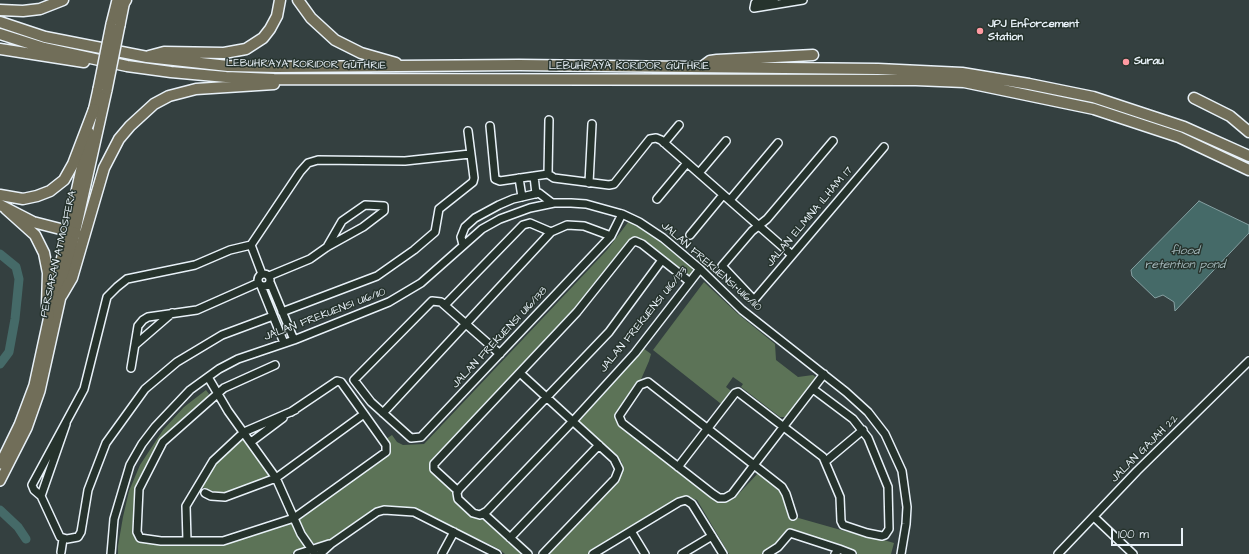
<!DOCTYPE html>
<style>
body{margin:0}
#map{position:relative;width:1249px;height:554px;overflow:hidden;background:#344040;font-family:"Architects Daughter",sans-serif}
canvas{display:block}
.scale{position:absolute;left:1111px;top:528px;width:72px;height:18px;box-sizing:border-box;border:2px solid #e8f1f8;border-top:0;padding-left:5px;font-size:12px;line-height:14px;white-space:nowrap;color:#e8f1f8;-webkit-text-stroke:3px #26332d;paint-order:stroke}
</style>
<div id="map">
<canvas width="1249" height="554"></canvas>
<div class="scale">100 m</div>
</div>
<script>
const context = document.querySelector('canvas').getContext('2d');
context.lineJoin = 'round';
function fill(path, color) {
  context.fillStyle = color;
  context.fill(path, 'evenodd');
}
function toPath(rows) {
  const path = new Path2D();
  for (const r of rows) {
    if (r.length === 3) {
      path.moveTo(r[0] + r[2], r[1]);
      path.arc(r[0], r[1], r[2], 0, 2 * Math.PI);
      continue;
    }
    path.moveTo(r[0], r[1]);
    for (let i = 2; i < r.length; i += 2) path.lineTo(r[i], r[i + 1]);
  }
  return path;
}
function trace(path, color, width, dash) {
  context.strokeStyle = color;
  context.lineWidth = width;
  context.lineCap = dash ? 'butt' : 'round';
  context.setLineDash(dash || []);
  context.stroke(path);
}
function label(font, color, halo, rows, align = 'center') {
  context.font = font + ' "Architects Daughter",sans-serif';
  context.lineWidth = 3;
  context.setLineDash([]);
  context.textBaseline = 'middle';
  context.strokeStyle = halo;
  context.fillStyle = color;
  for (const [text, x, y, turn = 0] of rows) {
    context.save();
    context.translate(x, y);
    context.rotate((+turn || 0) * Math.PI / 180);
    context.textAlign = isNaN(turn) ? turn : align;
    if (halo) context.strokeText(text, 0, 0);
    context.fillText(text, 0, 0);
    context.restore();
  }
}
const green = toPath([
 [629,221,654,235,693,267,692,274,687,275,643,240,634,239,628,242,580,304,429,465,432,470,525,554,505,554,499,549,413,508,383,508,336,539,319,544,309,542,299,520,383,457,386,439,392,435,397,442,403,445,424,444,607,250],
 [704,282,738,314,775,344,776,360,798,377,813,375,818,379,788,417,780,417,741,387,743,384,733,377,726,387,735,394,725,407,653,350],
 [643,348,651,354,649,361,639,384,619,418,725,501,734,499,759,472,782,486,795,517,848,532,850,530,894,543,891,554,858,554,824,541,787,530,777,545,762,554,729,554,697,500,686,496,588,554,549,554,621,475,623,472,622,462,579,421],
 [206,390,209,394,207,397,166,434,157,446,135,490,134,534,136,538,138,540,228,543,292,523,306,547,305,549,291,554,118,554,118,546,123,517,129,491,140,465,163,430,184,407],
 [242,438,269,472,268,477,231,492,218,493,202,487,202,483,213,464]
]);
const water = toPath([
 [1199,201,1249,225,1249,233,1175,311,1174,302,1163,295,1155,298,1132,276,1131,270,1199,201]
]);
const river = toPath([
 [0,254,16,267,19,279,15,319,9,352,0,364],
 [0,510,18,527,26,539]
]);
const minor = toPath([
 [774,0,755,3,754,8,803,0],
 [490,126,495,179,500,181,548,174,554,178,609,185,614,184,650,139,656,138,661,140,792,255],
 [833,141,767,219,752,231,722,266,754,300,884,147],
 [664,143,679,125],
 [699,173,726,141],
 [548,174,549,120],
 [534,176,536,194],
 [519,178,522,197],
 [589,183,592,124],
 [657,199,687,163],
 [730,200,778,143],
 [690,235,723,195],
 [251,245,300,172,308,163,318,160,405,161,470,154],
 [251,245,262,274],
 [463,245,461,237,465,227,475,218,499,205,513,199,539,193,552,203],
 [662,260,609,332,459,489,457,493,458,499,473,513,480,515,487,511,573,421,635,353,700,269],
 [264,280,6],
 [269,276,310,259,327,247,363,227,384,211,384,206,365,205,342,221,327,247],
 [270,282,294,340],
 [261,286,284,343],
 [445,305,523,225,530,223,551,232,567,225,584,226,611,236],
 [282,312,377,276,414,250,435,232,439,209,473,182,474,178,468,131],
 [135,345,172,313],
 [500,354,441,302,432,301,354,380,371,402,411,438,421,437,611,236,622,214],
 [131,368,138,326,143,320,148,317,197,310,258,283],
 [520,373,614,459,619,469,615,479,543,554],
 [208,377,228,411,276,478,301,534,315,554],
 [291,412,337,381,341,382,364,414],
 [383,413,551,232],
 [66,424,41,496,34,490,32,485,84,389,107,297,117,287,127,279,195,265,230,250,251,245],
 [251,442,283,418],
 [826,461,863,430],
 [678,467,735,393,738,392,823,457,840,497,841,521,843,525,867,533,882,536,885,535,889,529,888,487,868,438,853,419,813,389],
 [458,491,434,469,434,464,577,312,632,243,635,241,642,244,690,282],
 [205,493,211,496,225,497,276,478,364,414,386,445,386,452,294,518,223,541,161,541,140,538,137,532,139,489,163,442,224,388,275,365],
 [41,496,60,537,67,539,78,537,81,532,88,490,106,443,145,389,177,362,222,335,273,316],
 [484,514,528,554],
 [793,516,786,494,782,487,754,465,648,382,640,385,619,416,622,423,713,494,719,498,725,498,732,494,754,465,824,374],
 [1094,517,1133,554],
 [631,531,645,554],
 [510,538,599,445],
 [187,541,186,506,213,461,244,432,295,410],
 [61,552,63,539],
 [111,554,114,519,130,465,142,444,155,427,190,390,219,369,238,359,294,340,389,302,421,283,482,229,500,219,530,208,554,203,571,203,586,204,622,214,639,222,663,238,700,269,742,310,846,392,868,412,885,434,902,471,907,507,906,524,901,554],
 [298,554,329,544],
 [320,554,331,544,377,512,384,510,414,512,497,554],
 [442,554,454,532],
 [593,554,679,502,686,500,692,504,723,554],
 [682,554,712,536],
 [767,554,778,547,790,533,839,549],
 [835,554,839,549,852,554],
 [1058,554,1137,471,1249,361]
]);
const major = toPath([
 [111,24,117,0],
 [120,25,125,0],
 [92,116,98,89],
 [0,464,19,425,34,385,89,132],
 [0,481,27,428,40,391,107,90]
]);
const highway = toPath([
 [298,0,311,18,335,40,361,53,396,63],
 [124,3,126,0],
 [0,10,23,11,40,9,63,0],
 [0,22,45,37,147,57,228,66,277,67,519,65,690,67,878,69,962,73,1029,84,1093,97,1184,127,1249,156],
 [0,34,44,48,127,66,171,72,226,77,274,79,916,80,964,82,1094,109,1179,137,1249,170],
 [0,49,84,62],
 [149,56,164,52,224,53,246,49,263,38,270,29,277,16,280,0],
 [702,67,710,61,717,60,813,55],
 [1194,98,1230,116,1249,132],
 [0,195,23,199,37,196,50,191,64,180,73,164,94,109],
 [0,205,33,222,76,233],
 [6,209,35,235,44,253,48,273,47,306,49,316],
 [62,295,72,278,104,168,119,139,130,126,154,104,169,96,196,89,274,84]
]);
const majorBridge = toPath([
 [98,89,111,24],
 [107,90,120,25]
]);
const markers = [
 [980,31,4,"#ff9aa2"],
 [1126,62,4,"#ff9aa2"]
];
const poiNames = [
 ["JPJ Enforcement",988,25],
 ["Station",988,38],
 ["Surau",1134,62]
];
const streetNames = [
 ["LEBUHRAYA KORIDOR GUTHRIE",306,65,1],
 ["LEBUHRAYA KORIDOR GUTHRIE",629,67],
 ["JALAN ELMINA ILHAM 17",810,217,-50],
 ["PERSIARAN ATMOSFERA",59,254,-77],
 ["JALAN FREKUENSI U16/110",711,267,41],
 ["JALAN FREKUENSI U16/110",325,315,-21],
 ["JALAN FREKUENSI U16/133",644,320,-51],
 ["JALAN FREKUENSI U16/138",500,338,-47],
 ["JALAN GAJAH 22",1145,449,-45]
];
const waterNames = [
 ["flood",1185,251],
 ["retention pond",1185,265]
];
fill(green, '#5c7357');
fill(water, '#456a68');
trace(water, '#86a0a2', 1);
trace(river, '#456a68', 9);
trace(minor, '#e8f1f8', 10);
trace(major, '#e8f1f8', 12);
trace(highway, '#e8f1f8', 13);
trace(minor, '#26332d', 7);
trace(major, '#716e59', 9);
trace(highway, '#716e59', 10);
trace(majorBridge, '#e8f1f8', 12, []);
trace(majorBridge, '#716e59', 9);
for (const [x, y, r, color] of markers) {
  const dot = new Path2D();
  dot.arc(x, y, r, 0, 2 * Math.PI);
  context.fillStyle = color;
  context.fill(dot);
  trace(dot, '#26332d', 1.5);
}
label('bold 11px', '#e8f1f8', '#26332d', poiNames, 'left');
label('11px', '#e8f1f8', '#26332d', streetNames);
label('italic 12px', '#a7bbbe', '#26332d', waterNames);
</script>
